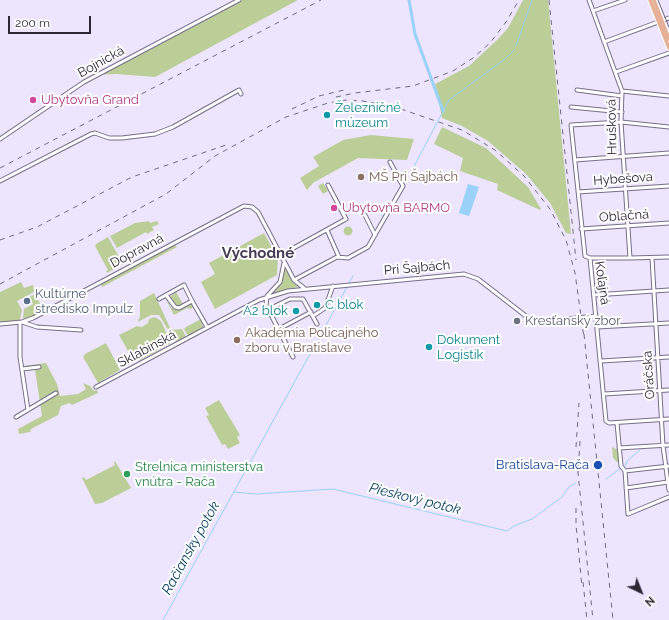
<!DOCTYPE html>
<meta charset="utf-8">
<style>
body{margin:0}
#map{position:relative;width:669px;height:620px;overflow:hidden;background:#ece5fd;font-family:Raleway,sans-serif}
canvas{display:block}
.north{position:absolute;left:621px;top:572px;width:40px;height:40px;-webkit-text-stroke:3px #fff;paint-order:stroke;rotate:137deg;font-size:11px;font-weight:700;line-height:16px;text-align:center;color:#2b2833}
.north::after{content:'';display:block;margin:auto;width:14px;height:18px;background:#2b2833;clip-path:polygon(50% 0,100% 100%,50% 72%,0 100%)}
.scale{position:absolute;left:8px;top:16px;width:83px;height:18px;box-sizing:border-box;border:2px solid #2b2833;border-top:0;padding-left:5px;font-size:12px;line-height:14px;white-space:nowrap;color:#2b2833;-webkit-text-stroke:3px #fff;paint-order:stroke}
</style>
<div id="map">
<canvas width="669" height="620"></canvas>
<div class="north">N</div>
<div class="scale">200 m</div>
</div>
<script>
const context = document.querySelector('canvas').getContext('2d');
context.lineJoin = 'round';
function fill(path, color) {
  context.fillStyle = color;
  context.fill(path, 'evenodd');
}
function toPath(rows) {
  const path = new Path2D();
  for (const r of rows) {
    if (r.length === 3) {
      path.moveTo(r[0] + r[2], r[1]);
      path.arc(r[0], r[1], r[2], 0, 2 * Math.PI);
      continue;
    }
    path.moveTo(r[0], r[1]);
    for (let i = 2; i < r.length; i += 2) path.lineTo(r[i], r[i + 1]);
  }
  return path;
}
function trace(path, color, width, dash) {
  context.strokeStyle = color;
  context.lineWidth = width;
  context.lineCap = dash ? 'butt' : 'round';
  context.setLineDash(dash || []);
  context.stroke(path);
}
function label(font, color, halo, rows, align = 'center') {
  context.font = font + ' Raleway,sans-serif';
  context.lineWidth = 4;
  context.setLineDash([]);
  context.textBaseline = 'middle';
  context.strokeStyle = halo;
  context.fillStyle = color;
  for (const [text, x, y, turn = 0] of rows) {
    context.save();
    context.translate(x, y);
    context.rotate((+turn || 0) * Math.PI / 180);
    context.textAlign = isNaN(turn) ? turn : align;
    if (halo) context.strokeText(text, 0, 0);
    context.fillText(text, 0, 0);
    context.restore();
  }
}
const green = toPath([
 [240,0,298,0,155,77,116,74,94,75],
 [523,0,548,0,571,234,566,233,550,203,526,174,488,141,462,126,442,118,435,84,469,66,497,40,508,28],
 [442,127,486,148,528,187,541,209,540,210,497,190,498,184,460,171,463,158,434,144],
 [371,135,414,139,407,160,358,158,313,183,307,190,300,178,319,166,313,157,343,140],
 [323,183,328,191,323,194,318,186],
 [149,221,150,223,157,221,159,224,152,227,154,230,147,234,146,232,117,248,110,236,135,223],
 [348,231,4.5],
 [264,233,278,259,277,275,215,309,201,282,215,274,209,263],
 [108,237,123,264,107,273,106,271,108,270,95,246,96,244],
 [174,244,177,247,102,287,101,285,103,282],
 [285,267,298,287,273,293,282,283],
 [21,282,24,288,33,285,34,292,17,301,22,310,20,319,19,321,0,322,0,292],
 [176,292,183,304,178,307,173,305,170,297],
 [154,293,171,330,182,329,186,337,178,341,175,341,159,315,151,315,138,322,140,315,140,301],
 [35,294,43,310,41,312,26,320,23,319,24,309,33,304,30,297],
 [165,298,166,298,171,307,175,310,191,303,194,306,191,309,187,308,174,315],
 [155,317,161,321,171,343,139,361,137,357,133,360,119,335,137,326,142,327,148,323,149,319],
 [201,319,203,327,188,336,184,329,186,327],
 [106,343,120,370,98,383,83,357,85,354],
 [46,363,57,384,60,396,78,394,86,389,83,383,90,386,94,391,97,390,98,393,72,405,69,403,61,406,58,415,31,429,30,432,19,434,18,429,42,416,35,370,23,366],
 [219,400,240,435,237,437,240,443,228,449,225,444,222,445,206,416,209,415,205,408],
 [612,447,618,450,619,462,617,462,613,458],
 [115,461,131,488,102,503,95,504,82,478,84,477,86,480,115,465,114,462]
]);
const water = toPath([
 [468,184,479,187,469,216,459,213]
]);
const stream = toPath([
 [516,46,532,0],
 [411,172,449,100,505,59,515,49],
 [348,284,353,276],
 [625,466,628,460,640,450],
 [606,479,621,468],
 [234,492,256,494,333,489,507,531,514,526,532,519,562,497,569,487,576,483],
 [163,620,347,287]
]);
const canal = toPath([
 [409,0,415,34,443,111]
]);
const minor = toPath([
 [589,0,622,91,621,122,630,258],
 [593,11,625,0],
 [604,42,669,18],
 [616,72,669,53],
 [577,90,622,96],
 [622,91,669,96],
 [571,107,622,112],
 [669,127,621,122,571,125,585,256,590,258,630,258,669,257],
 [0,139,84,82,239,0],
 [575,160,669,153],
 [0,181,91,134,95,133,109,138,122,138,155,134,173,127,239,90,241,94],
 [578,192,669,186],
 [365,215,375,235],
 [581,229,669,223],
 [327,230,339,257],
 [281,255,346,219,328,185],
 [590,258,606,421,609,423,669,419],
 [652,258,663,446,669,490],
 [294,280,337,257,348,258,368,247,403,186,390,162],
 [184,285,192,301,179,308,175,307,166,295,184,285],
 [268,295,280,282,284,263],
 [594,295,669,290],
 [267,296,266,305,269,309,290,299,303,299,317,324],
 [159,299,166,295],
 [192,301,207,327],
 [268,309,293,357],
 [313,316,325,308,333,286],
 [22,322,33,318,244,206,252,207,258,212,294,280,304,288],
 [20,323,20,357,28,410],
 [0,324,22,322,37,327,81,330],
 [597,327,669,323],
 [279,329,311,312],
 [601,361,669,357],
 [22,369,39,367],
 [96,387,259,300,288,291,464,274,478,279,531,320,538,322,596,316],
 [604,394,669,390],
 [16,417,56,393],
 [617,423,621,466,625,471,628,514,669,497],
 [619,448,669,445],
 [625,471,669,466],
 [626,488,668,482]
]);
const major = toPath([
 [650,0,669,48],
 [654,0,669,39]
]);
const tram = toPath([
 [658,0,669,27]
]);
const rail = toPath([
 [549,0,576,260],
 [336,97,355,93,413,86,453,71,473,58,490,43,506,22,519,0],
 [292,109,319,96,344,90],
 [0,168,321,0],
 [0,240,37,227,132,177,226,145],
 [0,284,166,194,215,156,286,117,328,103,346,100,363,101,395,107,462,130,495,150,524,176,550,209,566,240,575,273,584,338],
 [584,334,613,620],
 [580,441,578,473,593,620],
 [576,447,579,403],
 [576,508,576,525,582,587],
 [583,582,587,620]
]);
const markers = [
 [33,100,4,"#d1479c"],
 [327,115,4,"#0f9aa8"],
 [361,177,4,"#8d6e63"],
 [334,208,4,"#d1479c"],
 [27,301,4,"#5c6f8a"],
 [317,305,4,"#0f9aa8"],
 [296,311,4,"#0f9aa8"],
 [517,321,4,"#6b7280"],
 [237,340,4,"#8d6e63"],
 [429,347,4,"#0f9aa8"],
 [598,465,5,"#1a4fb4"],
 [127,474,4,"#2e9e5b"]
];
const streetNames = [
 ["Bojnická",101,62,-29],
 ["Hrušková",612,127,-91],
 ["Hybešova",623,179,-4],
 ["Oblačná",624,216,-4],
 ["Dopravná",137,251,-28],
 ["Pri Šajbách",417,268,-5],
 ["Koľajná",602,283,82],
 ["Sklabinská",147,349,-28],
 ["Oráčska",649,375,-94]
];
const hotelNames = [
 ["Ubytovňa Grand",41,100],
 ["Ubytovňa BARMO",342,208]
];
const cultureNames = [
 ["Železničné",335,108],
 ["múzeum",335,123],
 ["C blok",325,305],
 ["A2 blok",288,311,"right"],
 ["Dokument",437,340],
 ["Logistik",437,355]
];
const educationNames = [
 ["MŠ Pri Šajbách",369,177],
 ["Akadémia Policajného",245,333],
 ["zboru v Bratislave",245,348]
];
const serviceNames = [
 ["Kultúrne",35,294],
 ["stredisko Impulz",35,309]
];
const worshipNames = [
 ["Kresťanský zbor",525,321]
];
const transitNames = [
 ["Bratislava-Rača",589,465]
];
const leisureNames = [
 ["Strelnica ministerstva",135,467],
 ["vnútra - Rača",135,482]
];
const waterNames = [
 ["Pieskový potok",415,499,14],
 ["Račiansky potok",191,548,-61]
];
const quarterNames = [
 ["Východné",258,253]
];
fill(green, '#bcce97');
fill(water, '#99d1f9');
trace(stream, '#99d1f9', 1);
trace(canal, '#99d1f9', 3);
trace(minor, '#776e88', 5);
trace(major, '#fff', 5.5);
trace(minor, '#fff', 3);
trace(major, '#e6b097', 3.5);
trace(tram, '#6f6b7b', 1);
trace(rail, '#6f6b7b', 1, [5, 5]);
for (const [x, y, r, color] of markers) {
  const dot = new Path2D();
  dot.arc(x, y, r, 0, 2 * Math.PI);
  context.fillStyle = color;
  context.fill(dot);
  trace(dot, '#fff', 1.5);
}
label('13px', '#2b2833', '#fff', streetNames);
label('13px', '#b23c85', '#fff', hotelNames, 'left');
label('13px', '#0d838f', '#fff', cultureNames, 'left');
label('13px', '#785e54', '#fff', educationNames, 'left');
label('13px', '#4e5e75', '#fff', serviceNames, 'left');
label('13px', '#5b616d', '#fff', worshipNames, 'left');
label('13px', '#164399', '#fff', transitNames, 'right');
label('13px', '#27864d', '#fff', leisureNames, 'left');
label('italic 14px', '#003c5c', '#fff', waterNames);
label('bold 15px', '#453c54', '#fff', quarterNames);
</script>
